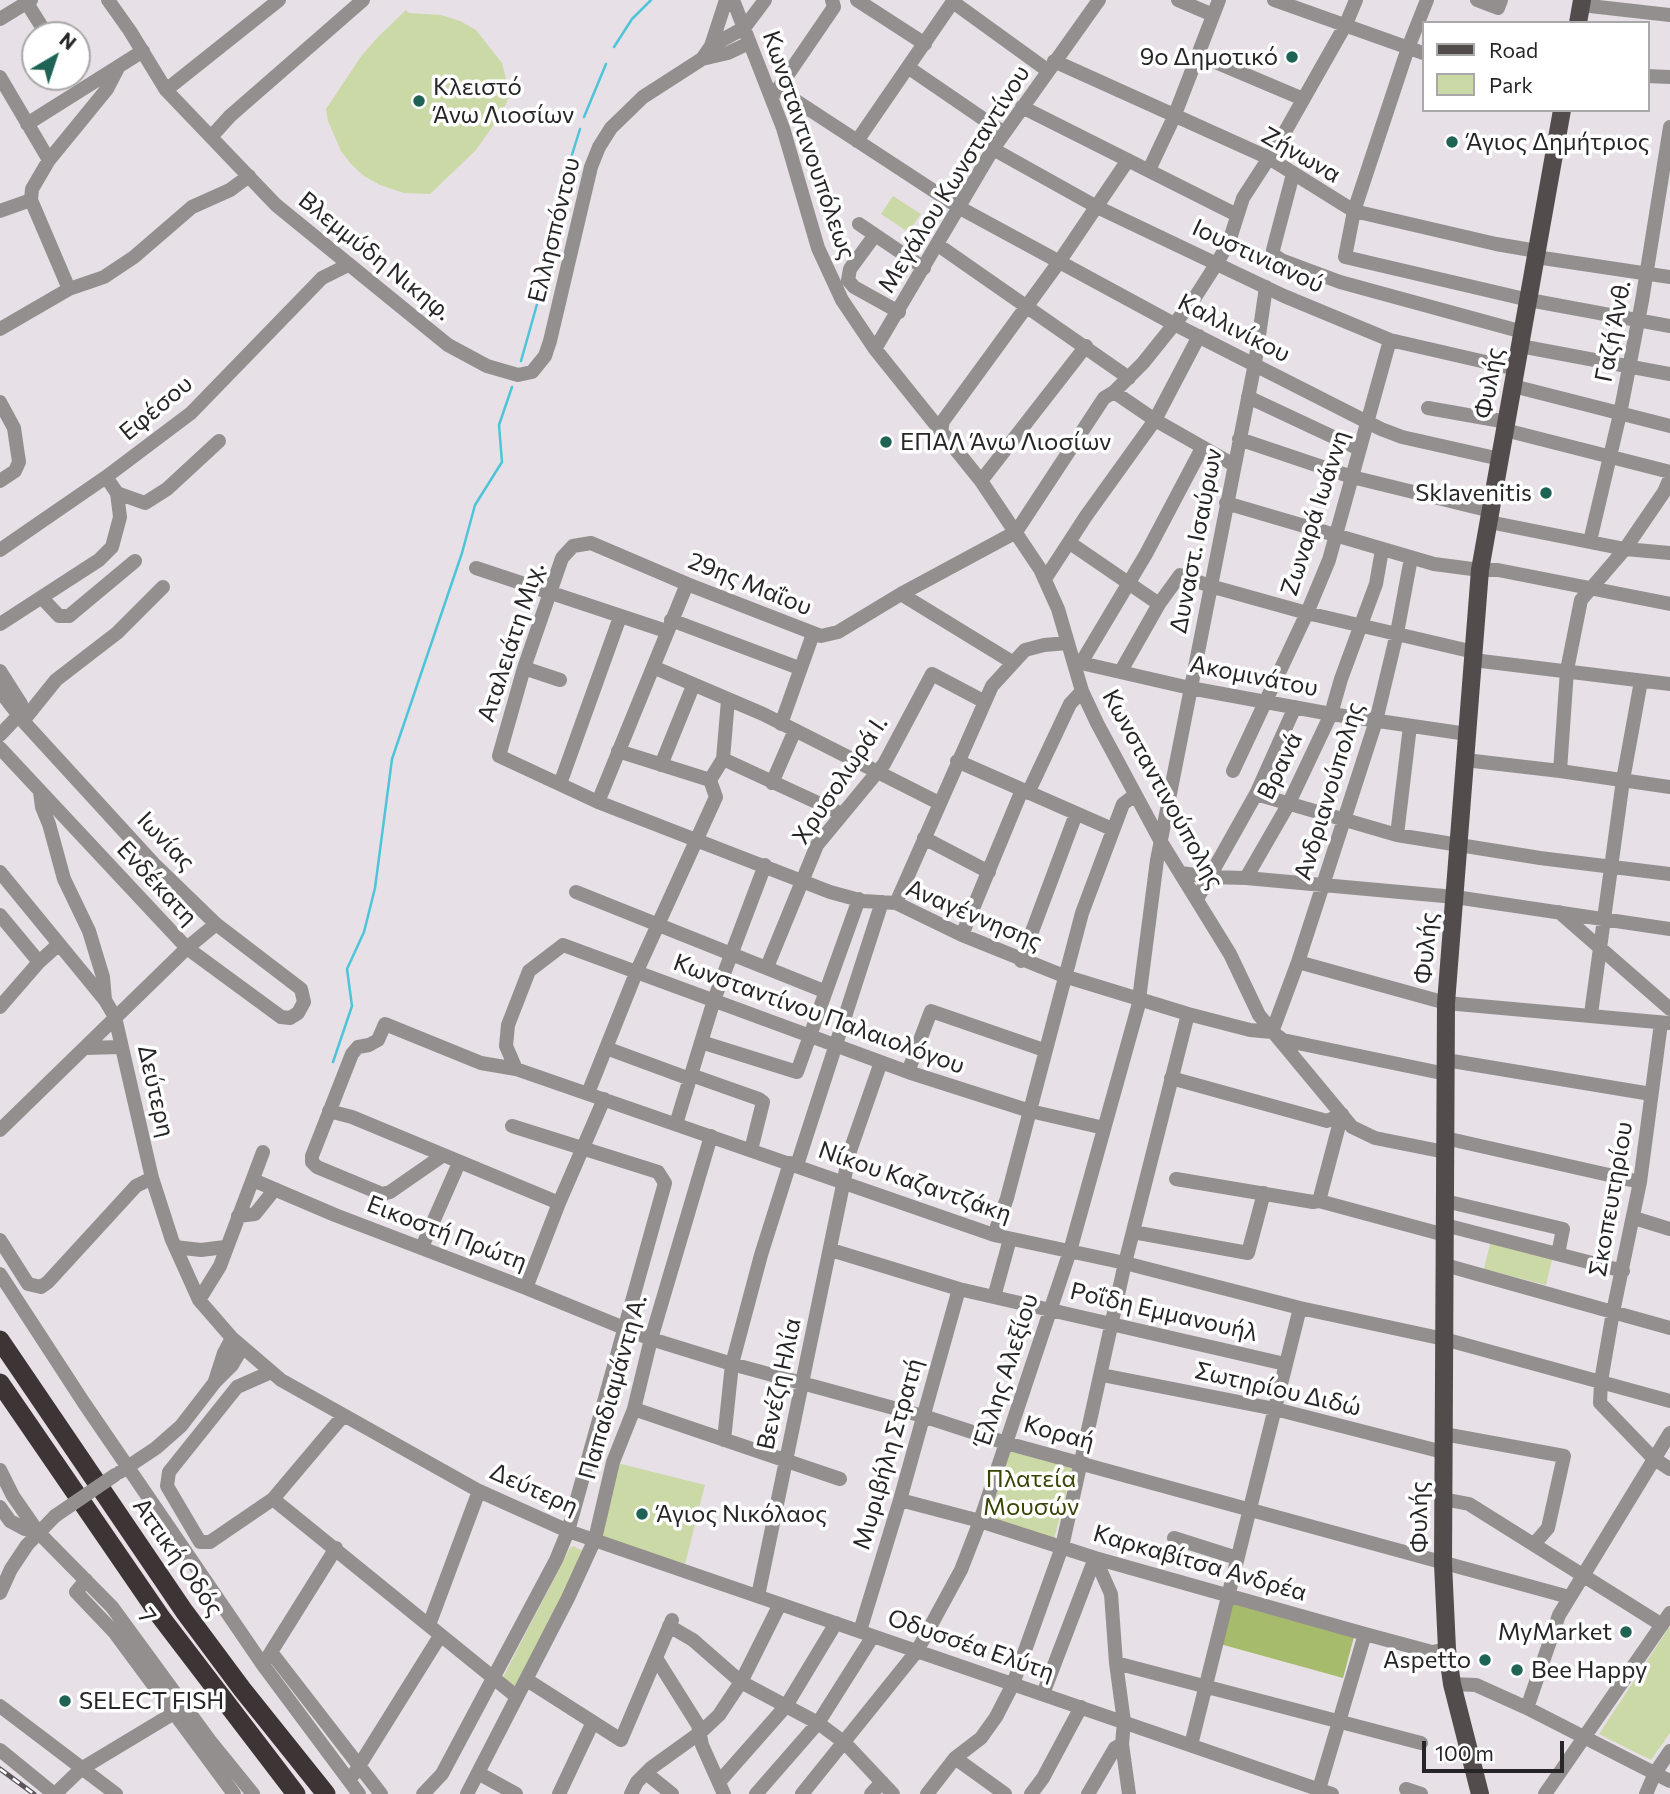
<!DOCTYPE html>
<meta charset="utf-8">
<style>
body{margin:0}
#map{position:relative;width:1670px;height:1794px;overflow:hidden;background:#e7e0e7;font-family:Commissioner,sans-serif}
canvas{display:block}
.legend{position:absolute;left:1422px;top:21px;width:228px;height:91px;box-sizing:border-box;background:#fff;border:2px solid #a9a8a9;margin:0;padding:9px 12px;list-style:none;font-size:21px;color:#272527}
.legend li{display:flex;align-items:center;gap:14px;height:35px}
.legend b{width:35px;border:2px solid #a9a8a9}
.north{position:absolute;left:21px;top:21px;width:70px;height:70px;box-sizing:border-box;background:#fff;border:2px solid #a9a8a9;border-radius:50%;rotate:39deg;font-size:19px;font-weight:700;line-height:28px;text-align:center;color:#272527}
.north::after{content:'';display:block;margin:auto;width:24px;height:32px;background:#1f6354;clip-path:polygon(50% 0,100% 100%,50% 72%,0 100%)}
.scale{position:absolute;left:1422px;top:1741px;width:142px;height:32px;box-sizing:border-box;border:4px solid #272527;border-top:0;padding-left:9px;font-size:21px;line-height:24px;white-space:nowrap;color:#272527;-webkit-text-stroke:5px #fff;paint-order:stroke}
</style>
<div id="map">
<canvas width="1670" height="1794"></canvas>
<ul class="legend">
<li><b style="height:9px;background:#534c4c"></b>Road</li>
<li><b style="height:19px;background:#cad9a5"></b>Park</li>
</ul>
<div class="north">N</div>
<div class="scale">100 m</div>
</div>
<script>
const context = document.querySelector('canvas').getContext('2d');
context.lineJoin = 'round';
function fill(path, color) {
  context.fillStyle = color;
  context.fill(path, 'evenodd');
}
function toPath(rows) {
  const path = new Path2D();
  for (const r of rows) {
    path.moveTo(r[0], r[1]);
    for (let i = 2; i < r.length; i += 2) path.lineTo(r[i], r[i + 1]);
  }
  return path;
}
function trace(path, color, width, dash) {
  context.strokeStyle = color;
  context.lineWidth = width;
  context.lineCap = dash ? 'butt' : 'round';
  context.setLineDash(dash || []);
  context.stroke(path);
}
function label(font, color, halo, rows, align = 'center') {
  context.font = font + ' Commissioner,sans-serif';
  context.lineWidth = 7;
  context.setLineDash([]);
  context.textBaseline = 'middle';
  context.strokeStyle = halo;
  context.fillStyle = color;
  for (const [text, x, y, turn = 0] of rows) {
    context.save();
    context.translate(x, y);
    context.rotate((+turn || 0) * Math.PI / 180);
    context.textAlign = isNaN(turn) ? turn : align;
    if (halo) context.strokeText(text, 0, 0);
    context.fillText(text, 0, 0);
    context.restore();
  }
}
const green = toPath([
 [406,10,409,13,441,15,460,21,476,30,502,63,510,94,502,113,476,150,430,194,404,193,380,185,364,176,351,164,341,151,328,121,326,109,362,55,379,36],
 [893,196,921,214,908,232,881,214],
 [1491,1240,1553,1256,1546,1285,1484,1269],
 [1011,1448,1073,1467,1054,1539,988,1519],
 [617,1463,705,1485,685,1564,596,1535],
 [573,1546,585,1552,519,1684,510,1687,503,1677,570,1548],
 [1670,1626,1670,1733,1651,1760,1599,1734]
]);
const forest = toPath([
 [1231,1603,1354,1637,1343,1678,1220,1644]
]);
const stream = toPath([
 [614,47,632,19,651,0],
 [584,117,606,64],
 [546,271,570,161,580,129],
 [521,361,543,283],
 [333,1062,352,1006,347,969,364,932,375,888,392,759,462,553,475,505,502,462,499,425,512,387]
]);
const minor = toPath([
 [25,0,47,35],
 [108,0,130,31,166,90,276,205,448,345,487,366,518,375,532,372,545,356,550,341,591,167,599,147,611,128,643,97,702,59,728,53,749,43],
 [733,0,783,128,818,248,842,300,875,349,981,481,1040,569,1058,609,1082,691,1097,723,1161,842,1230,954,1259,1015,1352,1127,1375,1138,1445,1152],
 [857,0,925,44],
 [1178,0,1213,15],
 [1274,0,1423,53],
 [1356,0,1346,24,1278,144,1243,198,1229,242,1217,263,1192,302,1143,363,1114,392,1104,398,1016,532,901,594,838,632,821,636,687,584,591,543,573,546,562,558,524,668,499,756,598,802,830,892,863,901,896,903,962,935,1064,976,1188,1014,1250,1030,1272,1032,1283,1040,1446,1074],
 [1427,0,1408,48,1354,211,1345,257,1529,300,1670,326],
 [1477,0,1498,8,1501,0],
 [953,2,1047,70],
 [1581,5,1670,15],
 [0,19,31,0],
 [711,46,726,0],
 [1199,55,1303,99],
 [702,59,711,46,744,28,765,0],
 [1054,61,1269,158,1354,211,1496,244,1537,251],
 [909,68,1004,133],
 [1647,76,1670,77],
 [0,77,49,160],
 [778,89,960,208,1174,324,1381,429,1402,437,1500,459],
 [166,90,279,0],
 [770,91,778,89,834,7,832,0],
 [1022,107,1237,215],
 [27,124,143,51],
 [211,137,230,116,363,0],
 [857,141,954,0],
 [993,149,1097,207,1284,296,1390,340,1516,369],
 [1149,170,1174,117,1219,0],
 [1293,174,1273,250,1274,255,1281,260,1340,282,1523,332],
 [0,211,31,200],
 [859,224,924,268],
 [875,235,850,269,848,280,854,287,899,312],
 [938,245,1129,378],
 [1536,257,1670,277],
 [69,289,31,200,32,189,49,160,107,89,119,66],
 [0,329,69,289,104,277,134,257,192,207,230,190,249,176],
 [1520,346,1670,374],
 [875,349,993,149,1099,0],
 [1513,386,1670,426],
 [1114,392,1155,420,1234,465],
 [1248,397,1359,449],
 [0,402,14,428,19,462,15,471,0,481],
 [1428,408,1507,422],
 [1505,430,1670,472],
 [941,431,943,421,1059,262,1128,160],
 [1239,439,1352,477,1491,511],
 [981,481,1086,346],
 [117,493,145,503,167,489,219,441],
 [1226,503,1434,564,1480,570,1498,570,1670,604],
 [1489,522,1625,549,1670,553],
 [1590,541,1620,414,1642,301,1670,127],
 [1070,543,1159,604],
 [0,550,106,477,191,413,322,278,348,265],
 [476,568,666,631],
 [1045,579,1086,516,1155,420,1199,336],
 [901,594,1012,662],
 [42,598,59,616,69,616,135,561],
 [671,620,799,668],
 [0,624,99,560,112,547,120,517,117,493,106,477],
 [1473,660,1670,684],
 [1081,663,1146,554,1202,448],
 [1075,665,1081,663,1190,688,1331,714,1467,734],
 [653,667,763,714,939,803],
 [524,668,560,680],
 [0,671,21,704,18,716,0,735],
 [1121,671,1159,604,1180,575,1210,586,1307,613,1474,652],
 [0,691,23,721,154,864,216,924,301,989,304,1002,298,1013,290,1018,281,1017,187,948,0,748],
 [23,721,56,680,117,633,163,587],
 [781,724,813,634],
 [618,751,710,780],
 [723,759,842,814],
 [1465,760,1560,771,1670,787],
 [957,761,1112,829],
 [661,765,693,686],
 [1233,771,1307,613,1329,560,1390,340],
 [1560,771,1567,670,1581,600,1625,549,1664,492,1670,478],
 [710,780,723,759,728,700],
 [772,783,795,730],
 [560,784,620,617],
 [40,792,42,807,49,824,64,879,89,931,103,977,105,1000],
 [1028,793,1070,704,1082,691],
 [1256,794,1397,835,1540,858,1670,874],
 [598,802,687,584],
 [1397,835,1410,726],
 [924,838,989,872],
 [0,872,105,1000,115,1017,152,1178,172,1240,199,1300,232,1338,281,1380,479,1491,568,1531,1332,1794],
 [1181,873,1209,877,1246,878,1455,897,1670,929],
 [1246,878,1288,805,1331,714,1341,679,1376,584,1382,550],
 [576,892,824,991],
 [1197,899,1256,794,1295,707],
 [896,903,992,686,1025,650,1044,645,1068,643],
 [1559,912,1670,1009],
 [0,915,39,962],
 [962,935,1022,790],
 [1021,961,1076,814],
 [1298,962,1446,1003,1668,1023],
 [767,967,817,845,884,764,932,674,985,702],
 [0,1007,39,962,59,944],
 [1591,1014,1623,780,1641,681],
 [1661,1023,1640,1182,1613,1312,1601,1381,1600,1403,1653,1458,1670,1469],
 [1272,1032,1298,962,1376,721,1397,633,1411,558],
 [701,1042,797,1072,859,899],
 [85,1048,122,1047],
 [606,1048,690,1079],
 [1446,1060,1651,1094],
 [516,1069,506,1046,508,1025,529,971,563,945,908,1072,1030,1111,1104,1128],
 [908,1072,931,1011,1044,1050],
 [691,1075,759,1099,763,1102,751,1150],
 [1171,1078,1327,1121,1342,1114],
 [588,1093,636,973,716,797,710,780],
 [329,1111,352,1117,559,1203],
 [676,1124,714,1000,765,865],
 [0,1130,187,948,216,924],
 [1445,1138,1640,1182],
 [442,1156,390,1192,382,1194,317,1167,312,1162,312,1156,352,1054,358,1047,369,1045,378,1040,385,1024,481,1063,516,1069,994,1235,1125,1263,1300,1308,1444,1339,1670,1401],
 [797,1165,882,902],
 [1176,1179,1313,1202,1319,1201,1445,1235],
 [253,1180,335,1215,526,1288,651,1339,732,1364,923,1416,1006,1443,1569,1597],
 [1319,1201,1342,1114],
 [1445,1201,1563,1229,1558,1254],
 [238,1216,255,1214,275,1189],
 [1634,1218,1670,1229],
 [1445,1225,1623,1271],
 [1133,1232,1248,1253,1264,1193],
 [994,1235,1007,1198,1082,913,1123,804,1135,795],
 [0,1240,28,1284,41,1287,48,1282,136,1186,152,1178],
 [175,1247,201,1250,225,1247],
 [422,1247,459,1163],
 [831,1250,959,1289,1285,1364],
 [1445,1265,1670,1328],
 [0,1274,84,1403,263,1665,359,1794],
 [526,1288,559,1203,604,1099],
 [994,1297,1010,1239],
 [199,1300,220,1266,263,1152],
 [271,1372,237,1387,169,1472,167,1486,200,1542,210,1542,273,1499,343,1416],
 [1102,1375,1275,1409,1443,1452],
 [215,1381,224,1353,232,1338],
 [634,1409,840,1479],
 [1444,1434,1564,1456,1548,1528,1535,1543],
 [724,1440,732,1364,761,1255,790,1163],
 [0,1470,13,1496,38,1532,112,1607,210,1741,253,1794],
 [120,1472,156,1448,181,1426,215,1382,232,1365,242,1348],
 [273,1499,517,1697],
 [1443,1499,1469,1504,1662,1625],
 [900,1500,980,1521,1095,1558,1365,1634,1432,1652,1447,1649],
 [0,1507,10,1521,25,1529,38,1532],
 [1174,1538,1237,1558],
 [1095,1558,1111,1594,1116,1663,1124,1722,1122,1744,1129,1794],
 [86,1580,76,1592,115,1633,234,1794],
 [0,1593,11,1569,27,1545,55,1516],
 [758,1596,850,1151,881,1062],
 [429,1625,479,1491],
 [669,1626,693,1640,741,1682,818,1723,845,1743,893,1794],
 [860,1631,900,1500,959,1289],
 [271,1652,381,1794],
 [656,1658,698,1725,702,1745,724,1794],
 [266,1660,336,1548],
 [1116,1663,1421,1743],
 [527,1680,621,1740,672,1620],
 [1452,1684,1476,1685,1527,1708,1670,1781],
 [1043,1694,1095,1558],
 [0,1706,116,1794],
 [1527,1708,1559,1615,1670,1433],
 [1191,1745,1300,1308],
 [0,1750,54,1794],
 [955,1758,1005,1794],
 [478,1773,516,1794],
 [646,1773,672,1794],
 [354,1774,440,1636],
 [719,1782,786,1706,836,1623],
 [1319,1789,1365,1634],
 [1406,1789,1421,1794],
 [55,1794,81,1769,174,1713],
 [423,1794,442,1774,556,1560,568,1531,665,1183,658,1172,512,1126],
 [467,1794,568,1598,595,1539,613,1462,634,1409,651,1339,711,1136],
 [559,1794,593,1722],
 [631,1794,637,1782,651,1768,701,1732,719,1715,741,1682,780,1604],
 [756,1794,818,1723,873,1636],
 [802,1794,917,1651,961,1570,980,1521,1070,1251,1138,1007,1157,860,1255,363,1266,287],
 [871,1794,882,1782],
 [927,1794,955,1758,981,1738,996,1717,1013,1684,1062,1547,1125,1263,1188,1014],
 [1031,1794,1043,1778,1081,1707],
 [1088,1794,1115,1748,1122,1744],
 [1545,1794,1670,1613],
 [1646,1794,1655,1773,1670,1751]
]);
const major = toPath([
 [1578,23,1582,0],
 [1480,1794,1452,1684,1447,1649,1443,1564,1446,1003,1480,570,1562,110]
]);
const highway = toPath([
 [0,1340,184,1611,242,1689,326,1794],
 [0,1383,160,1616,296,1794]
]);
const rail = toPath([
 [0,1769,34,1794]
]);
const minorBridge = toPath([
 [55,1516,115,1475]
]);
const markers = [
 [1292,57,7,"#1f6354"],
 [419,101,7,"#1f6354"],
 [1452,142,7,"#1f6354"],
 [886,442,7,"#1f6354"],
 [1546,493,7,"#1f6354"],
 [642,1514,7,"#1f6354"],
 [1626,1632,7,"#1f6354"],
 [1485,1660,7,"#1f6354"],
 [1517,1670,7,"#1f6354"],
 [65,1701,7,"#1f6354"]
];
const poiNames = [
 ["9ο Δημοτικό",1278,57,"right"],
 ["Κλειστό",433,87],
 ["Άνω Λιοσίων",433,115],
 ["Άγιος Δημήτριος",1466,142],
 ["ΕΠΑΛ Άνω Λιοσίων",900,442],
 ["Sklavenitis",1532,493,"right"],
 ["Άγιος Νικόλαος",656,1514],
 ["MyMarket",1612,1632,"right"],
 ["Aspetto",1471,1660,"right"],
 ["Bee Happy",1531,1670],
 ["SELECT FISH",79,1701]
];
const streetNames = [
 ["Κωνσταντινουπόλεως",809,145,71],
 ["Ζήνωνα",1301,155,30],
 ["Μεγάλου Κωνσταντίνου",954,179,-58],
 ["Ελλησπόντου",554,230,-76],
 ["Βλεμμύδη Νικηφ.",375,256,39],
 ["Ιουστινιανού",1258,256,25],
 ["Καλλινίκου",1234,328,27],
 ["Γαζή Άνθ.",1613,331,-79],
 ["Φυλής",1489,383,-80],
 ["Εφέσου",156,408,-40],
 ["Ζωναρά Ιωάννη",1315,513,-72],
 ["Δυναστ. Ισαύρων",1196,541,-79],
 ["29ης Μαΐου",750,584,22],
 ["Αταλειάτη Μιχ.",511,642,-72],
 ["Ακομινάτου",1254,676,11],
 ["Βρανά",1280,766,-64],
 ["Χρυσολωρά Ι.",840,780,-56],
 ["Κωνσταντινούπολης",1163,789,61],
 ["Ανδριανούπολης",1329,791,-73],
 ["Ιωνίας",166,841,46],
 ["Ενδέκατη",157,883,47],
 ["Αναγέννησης",974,915,23],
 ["Φυλής",1426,948,-85],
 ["Κωνσταντίνου Παλαιολόγου",819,1014,20],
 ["Δεύτερη",156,1091,77],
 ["Νίκου Καζαντζάκη",915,1182,19],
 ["Σκοπευτηρίου",1611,1199,-80],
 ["Εικοστή Πρώτη",447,1233,21],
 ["Ροΐδη Εμμανουήλ",1164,1312,13],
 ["Έλλης Αλεξίου",1006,1370,-72],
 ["Βενέζη Ηλία",779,1384,-78],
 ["Παπαδιαμάντη Α.",613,1387,-74],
 ["Σωτηρίου Διδώ",1278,1389,13],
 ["Κοραή",1059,1433,15],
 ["Μυριβήλη Στρατή",888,1454,-74],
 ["Δεύτερη",534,1489,24],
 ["Φυλής",1419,1517,-90],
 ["Αττική Οδός",178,1557,55],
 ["Καρκαβίτσα Ανδρέα",1200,1563,16],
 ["7",147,1616,53],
 ["Οδυσσέα Ελύτη",971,1645,19]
];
const parkNames = [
 ["Πλατεία",1031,1479],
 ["Μουσών",1031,1507]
];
fill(green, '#cad9a5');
fill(forest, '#a6bb6b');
trace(stream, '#4ec4d9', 2.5);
trace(minor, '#948f8f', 14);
trace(major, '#534c4c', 18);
trace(highway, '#3d3535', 19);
trace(rail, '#595559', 5);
trace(rail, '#fff', 2.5, [8]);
trace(minorBridge, '#948f8f', 14);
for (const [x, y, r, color] of markers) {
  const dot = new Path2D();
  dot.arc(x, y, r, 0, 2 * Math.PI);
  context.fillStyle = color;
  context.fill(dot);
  trace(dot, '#fff', 2.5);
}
label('24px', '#272527', '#fff', poiNames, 'left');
label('24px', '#272527', '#fff', streetNames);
label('24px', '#384406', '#fff', parkNames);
</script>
